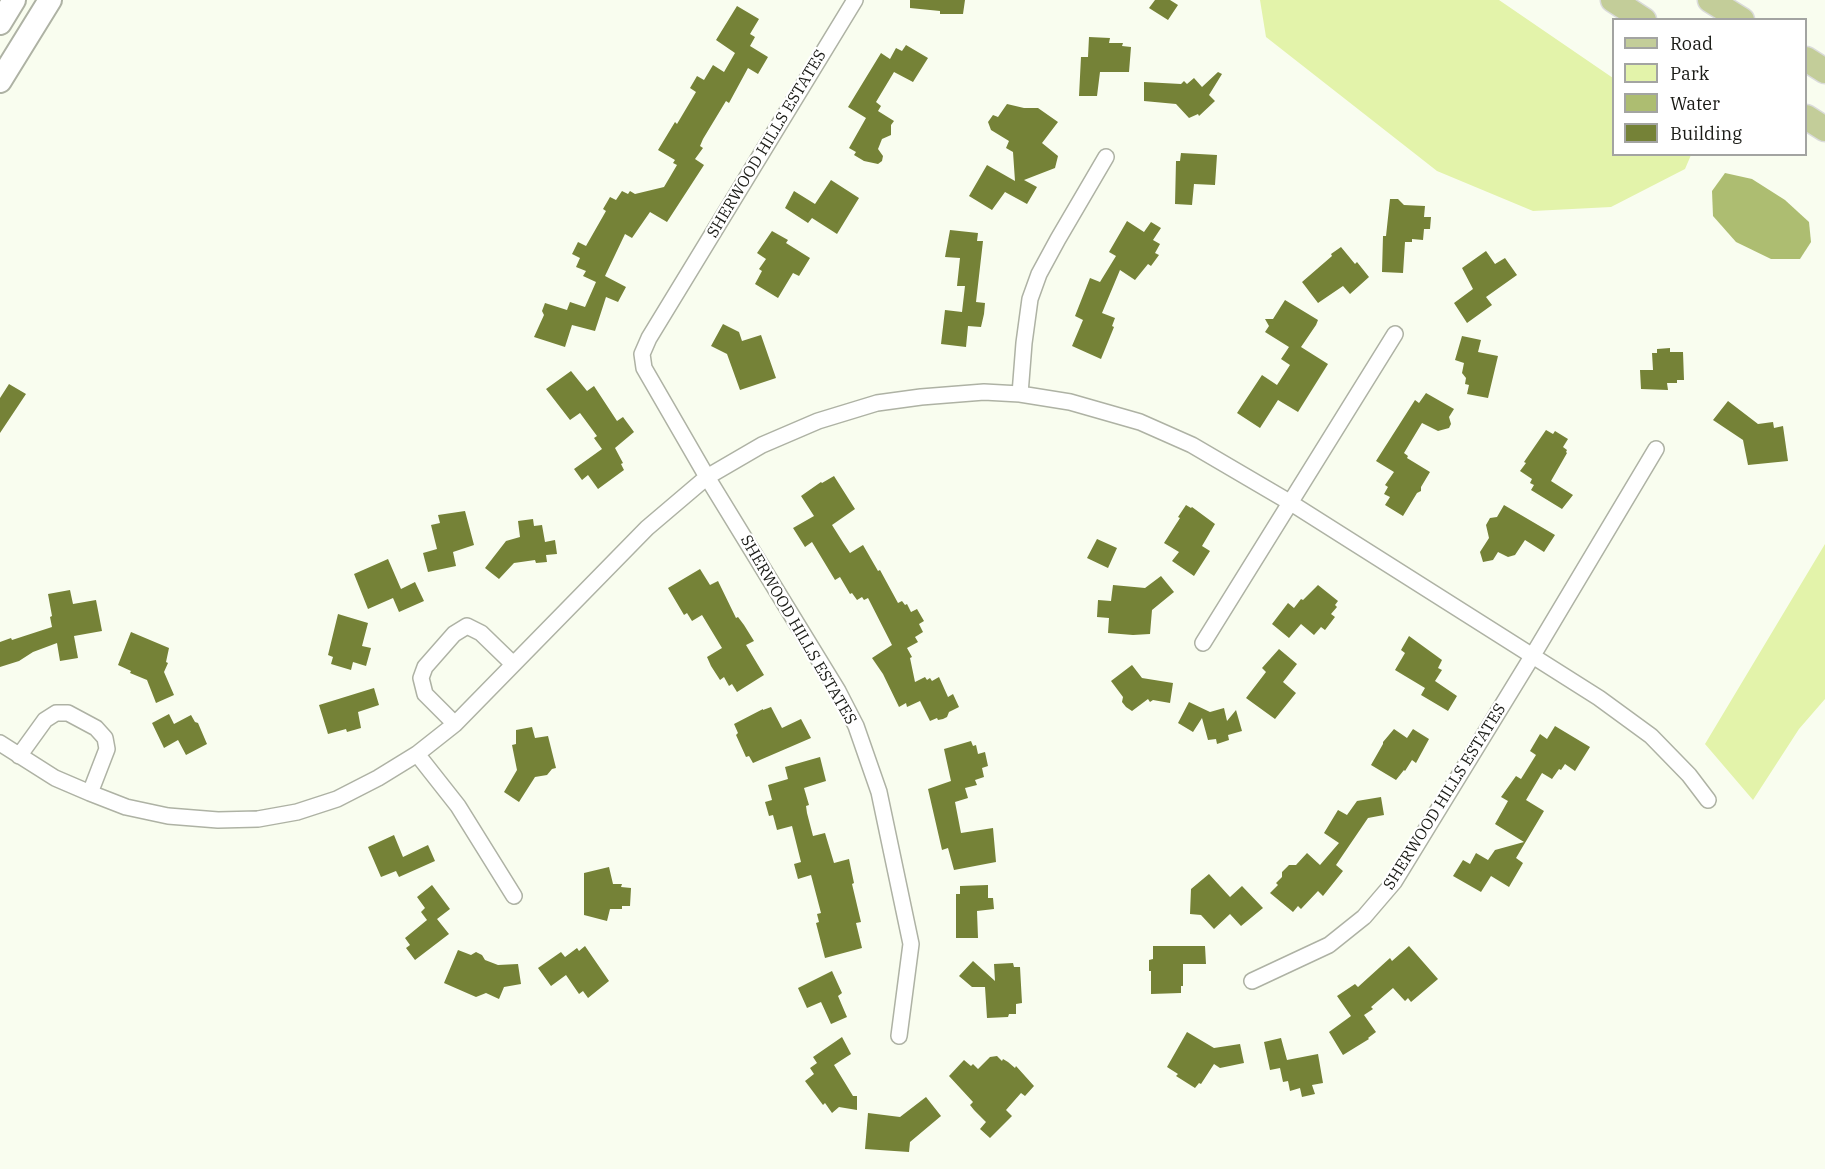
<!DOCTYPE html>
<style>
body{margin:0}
#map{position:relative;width:1825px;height:1169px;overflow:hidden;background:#f9fdef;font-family:"IBM Plex Serif",serif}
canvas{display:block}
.legend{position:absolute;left:1612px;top:18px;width:195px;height:138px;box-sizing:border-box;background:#fff;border:2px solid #a3a4a2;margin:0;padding:8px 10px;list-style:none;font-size:18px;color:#1a1b16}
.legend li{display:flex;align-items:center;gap:12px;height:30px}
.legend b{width:30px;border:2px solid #a3a4a2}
</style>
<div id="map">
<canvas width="1825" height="1169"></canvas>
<ul class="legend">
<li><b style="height:8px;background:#c3cd99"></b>Road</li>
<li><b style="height:16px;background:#e3f3aa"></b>Park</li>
<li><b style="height:16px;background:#adbd71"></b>Water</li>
<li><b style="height:16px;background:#758237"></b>Building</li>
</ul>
</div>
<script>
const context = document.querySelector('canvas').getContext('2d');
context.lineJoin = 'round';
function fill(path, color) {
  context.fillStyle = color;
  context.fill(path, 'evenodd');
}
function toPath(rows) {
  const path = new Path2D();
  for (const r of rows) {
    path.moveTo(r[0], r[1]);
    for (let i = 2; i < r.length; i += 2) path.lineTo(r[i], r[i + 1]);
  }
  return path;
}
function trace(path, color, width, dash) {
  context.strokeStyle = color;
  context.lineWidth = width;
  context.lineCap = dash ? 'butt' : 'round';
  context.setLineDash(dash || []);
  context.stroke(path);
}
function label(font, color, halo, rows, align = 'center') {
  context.font = font + ' "IBM Plex Serif",serif';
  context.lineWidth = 4.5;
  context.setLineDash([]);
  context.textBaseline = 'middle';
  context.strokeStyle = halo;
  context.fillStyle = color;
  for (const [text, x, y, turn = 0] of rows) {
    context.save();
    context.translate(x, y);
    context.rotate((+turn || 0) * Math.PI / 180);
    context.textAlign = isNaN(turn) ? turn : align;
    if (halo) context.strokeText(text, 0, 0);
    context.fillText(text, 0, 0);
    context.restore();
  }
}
const green = toPath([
 [1260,0,1499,0,1613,78,1614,154,1691,155,1685,169,1611,207,1533,211,1437,171,1266,37],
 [1825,544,1825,699,1799,729,1753,800,1705,744]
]);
const water = toPath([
 [1725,173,1752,179,1785,200,1809,222,1811,242,1800,259,1771,259,1736,242,1713,216,1712,191]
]);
const building = toPath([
 [910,0,965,0,963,14,940,14,940,11,910,8],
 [1155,0,1170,0,1178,5,1168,20,1149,8],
 [737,6,759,19,750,34,755,37,750,46,768,57,758,74,748,68,729,103,726,101,703,139,700,146,703,148,695,159,704,165,667,222,650,212,632,238,625,234,605,276,626,287,618,302,606,297,595,331,572,325,565,347,534,337,544,315,542,311,545,303,567,310,570,302,585,307,596,282,583,276,586,271,576,267,580,258,572,254,578,242,586,246,606,211,603,209,610,197,616,200,622,191,628,194,630,191,635,194,664,187,677,165,673,163,675,160,658,150,675,122,677,124,696,92,690,88,697,76,704,80,713,65,724,72,735,53,716,40],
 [1089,37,1110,38,1109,43,1123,43,1122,46,1131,47,1129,72,1100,72,1097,96,1079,96,1081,57,1088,57],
 [906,45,928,58,913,82,894,72,876,102,881,106,878,111,894,121,891,125,891,135,882,139,878,149,883,156,882,161,878,164,864,161,854,155,856,152,849,148,866,118,848,107,881,53,890,59,896,48,902,51],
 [1218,72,1222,74,1209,95,1215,101,1199,116,1198,114,1189,118,1176,104,1144,101,1144,82,1181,84,1184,81,1187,84,1194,78,1202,87],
 [1007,104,1024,108,1038,108,1058,122,1042,143,1058,156,1055,168,1024,180,1037,187,1027,204,1005,192,992,210,969,196,987,165,1015,181,1013,152,1006,148,1009,141,991,130,988,122,993,115,998,117],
 [1181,153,1217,155,1215,185,1194,184,1192,205,1175,204,1176,161,1180,161],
 [831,180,859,198,837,234,812,218,808,223,785,208,794,191,815,204],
 [1390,199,1398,199,1404,205,1425,206,1424,217,1431,217,1430,229,1424,229,1423,240,1412,239,1412,242,1405,242,1403,273,1382,272,1383,236,1386,236],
 [1127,221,1144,232,1151,222,1161,228,1153,240,1160,244,1155,253,1159,255,1151,266,1148,264,1135,280,1120,270,1102,313,1115,318,1112,326,1114,327,1101,359,1072,346,1083,320,1075,316,1090,278,1100,282,1116,256,1109,252],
 [950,230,978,233,977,241,983,241,976,302,985,303,984,314,981,327,968,326,966,347,941,344,945,310,962,312,965,286,957,286,960,258,945,257],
 [772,231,788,240,786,243,810,258,799,276,793,273,778,298,755,284,762,271,759,269,766,259,757,253],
 [1341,247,1355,264,1357,262,1369,277,1350,294,1343,286,1318,303,1302,282,1332,256,1331,254],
 [1486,251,1495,264,1505,258,1517,275,1486,297,1492,305,1467,323,1454,303,1473,289,1462,268],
 [1285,300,1318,320,1316,325,1301,347,1328,364,1298,412,1278,400,1260,428,1237,413,1262,375,1277,385,1290,365,1281,359,1289,347,1265,332,1269,326,1265,319,1273,319],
 [723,324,739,332,742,341,761,335,776,378,740,390,727,354,711,346],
 [1462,336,1481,340,1478,352,1498,356,1488,398,1467,394,1469,385,1465,384,1466,378,1462,373,1464,363,1455,360],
 [1670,348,1670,352,1683,352,1684,380,1677,380,1677,383,1667,383,1668,390,1641,389,1640,370,1653,370,1652,353,1657,353,1657,349],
 [571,371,587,391,594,386,617,421,623,417,634,432,615,448,623,463,621,464,624,470,598,489,588,475,582,480,574,469,602,449,594,438,597,436,580,413,570,420,546,389],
 [9,384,26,394,0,433,0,398],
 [1426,393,1454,409,1449,417,1451,424,1449,428,1438,431,1422,423,1404,453,1408,456,1407,458,1430,472,1421,487,1421,491,1417,493,1403,516,1385,505,1390,497,1384,494,1388,487,1385,485,1394,472,1376,461,1415,400,1419,403],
 [1728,401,1758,424,1773,422,1774,428,1783,426,1788,461,1748,465,1743,440,1713,420],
 [1546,430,1553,434,1555,431,1568,439,1563,447,1567,450,1566,452,1567,453,1551,481,1573,495,1562,509,1531,490,1534,485,1530,483,1532,479,1520,471,1526,463,1524,462],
 [834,476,855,509,832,525,844,544,850,553,863,545,878,571,880,570,898,603,902,601,905,605,907,604,911,612,917,609,924,621,919,624,923,632,915,637,918,642,907,648,912,657,910,658,915,682,925,677,927,680,930,678,932,681,939,677,948,697,953,694,959,707,949,712,947,717,943,719,938,720,937,718,930,721,920,701,907,707,906,703,899,707,883,674,872,658,892,645,868,598,864,600,862,597,857,600,852,593,850,594,840,577,835,580,812,542,805,547,793,528,814,516,801,496,821,482,822,483],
 [1186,505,1191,508,1192,507,1215,524,1202,546,1210,551,1194,576,1172,561,1179,552,1164,543,1180,518,1178,517],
 [1504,505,1555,535,1544,552,1525,540,1515,555,1508,557,1498,552,1493,560,1483,562,1480,552,1489,538,1486,525,1490,518,1497,517],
 [465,511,474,545,453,552,456,566,428,572,423,553,437,549,431,525,440,523,438,515],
 [533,519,534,526,542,525,545,542,555,540,557,554,546,555,547,562,536,563,535,560,514,563,499,579,485,568,506,541,520,537,518,521],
 [1097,539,1117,548,1108,568,1087,558],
 [388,559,401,589,415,582,424,601,399,612,393,598,368,609,354,574],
 [700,569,710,585,718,581,736,618,738,617,744,625,754,641,746,645,764,675,737,692,732,684,729,686,724,677,720,680,711,666,707,657,722,648,702,615,692,621,687,613,684,615,668,588],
 [1161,576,1174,592,1152,610,1150,634,1133,635,1108,633,1109,618,1097,617,1098,600,1111,601,1113,585,1145,588],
 [1318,585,1338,601,1335,605,1337,607,1331,614,1335,617,1325,630,1321,627,1314,635,1301,624,1289,638,1272,624,1288,603,1294,608,1301,599,1303,600],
 [70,590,73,604,96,600,102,631,74,636,78,658,60,661,57,643,33,652,19,661,0,667,0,642,11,638,12,640,52,627,50,617,52,616,48,594],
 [338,614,368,623,362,646,371,648,366,666,353,662,351,670,331,664,333,657,328,655],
 [131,632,169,648,166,662,168,663,164,672,174,695,156,703,147,680,130,673,131,671,118,665],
 [1409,636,1442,660,1438,668,1442,670,1435,681,1457,696,1448,711,1421,695,1425,688,1395,670,1405,653,1401,650],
 [1279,649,1297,664,1283,682,1296,693,1275,719,1246,698,1266,672,1262,668],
 [1132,665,1142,678,1173,683,1170,703,1153,700,1150,702,1148,699,1132,711,1126,707,1122,702,1123,697,1111,681],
 [374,688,379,705,358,712,361,728,347,732,346,729,328,734,319,705],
 [1189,702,1210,712,1224,708,1227,721,1236,710,1242,731,1228,735,1229,740,1217,744,1216,739,1208,740,1202,718,1193,732,1178,723],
 [771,707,782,728,801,719,811,738,753,763,749,756,746,757,736,735,738,733,734,724,763,709,763,710],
 [169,714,174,724,191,715,195,722,198,723,207,744,186,755,178,740,164,748,152,723],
 [1555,726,1590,747,1575,771,1565,764,1561,770,1559,769,1552,779,1542,773,1526,800,1544,811,1516,858,1523,863,1509,887,1491,876,1481,892,1453,876,1463,860,1470,864,1476,853,1488,860,1495,850,1524,842,1495,824,1508,801,1501,797,1516,776,1521,779,1536,755,1530,751,1540,734,1547,739],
 [532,727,535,738,548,736,556,768,552,769,547,775,535,777,519,802,504,792,517,770,512,745,516,744,516,730],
 [1394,729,1407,738,1413,729,1429,739,1416,763,1412,760,1405,771,1404,770,1396,780,1371,765,1383,744,1383,742],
 [971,741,973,746,976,745,978,754,985,752,988,766,982,768,984,777,975,780,977,785,965,788,968,798,955,802,961,833,993,828,996,862,954,870,948,848,942,850,928,789,951,781,944,749],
 [820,757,826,781,804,788,809,805,806,806,807,813,813,836,825,833,834,863,849,859,854,883,852,884,861,922,856,923,862,948,825,958,816,923,819,922,817,914,821,913,811,875,798,879,794,864,801,862,792,826,777,830,773,815,769,816,765,802,772,800,768,785,788,779,785,767],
 [1381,797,1384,815,1368,818,1336,865,1343,871,1323,896,1318,891,1301,909,1298,906,1293,912,1270,893,1278,885,1276,883,1282,877,1282,872,1289,865,1296,865,1307,853,1320,865,1339,843,1324,833,1338,810,1347,815,1357,801],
 [394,835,403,857,428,845,435,861,399,877,396,871,381,877,368,847],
 [609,867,613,884,622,884,621,887,631,888,630,906,622,906,622,909,610,909,607,921,584,915,584,873],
 [1209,874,1230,897,1242,886,1263,908,1241,926,1230,914,1214,929,1201,915,1190,914,1191,889],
 [432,885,450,909,437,919,449,934,415,960,406,948,410,945,405,938,427,920,421,912,425,908,417,897],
 [988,885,988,898,993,898,994,909,977,911,978,938,956,938,956,894,960,894,960,886],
 [585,946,609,981,588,998,583,991,579,994,566,975,551,986,538,968,561,952,565,957,577,948,579,951],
 [1153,946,1205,946,1206,964,1183,964,1183,986,1181,986,1181,993,1151,994,1151,971,1149,971,1149,960,1153,959],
 [1409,946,1438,979,1411,1002,1408,998,1405,1001,1393,988,1371,1007,1373,1009,1364,1015,1376,1032,1368,1038,1369,1039,1343,1055,1329,1032,1351,1016,1337,996,1355,984,1358,987,1390,958,1392,961],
 [458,950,471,955,476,952,482,955,485,960,498,965,518,964,521,984,504,987,499,999,486,993,476,997,444,983],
 [973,961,995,981,994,964,1013,963,1014,967,1020,967,1022,1003,1016,1004,1016,1014,1009,1014,1008,1017,987,1018,985,987,972,987,959,976],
 [832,971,842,993,838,996,847,1017,831,1024,821,1002,807,1008,798,988],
 [1187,1032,1214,1048,1240,1044,1244,1063,1220,1068,1214,1064,1201,1084,1199,1083,1195,1088,1176,1076,1178,1074,1167,1067],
 [842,1037,851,1054,834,1065,853,1096,857,1096,857,1110,839,1107,832,1113,825,1103,823,1105,805,1081,814,1074,810,1068,817,1063,813,1057],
 [1281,1038,1287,1060,1318,1054,1323,1083,1312,1085,1315,1094,1302,1097,1300,1088,1290,1091,1288,1081,1283,1082,1280,1068,1270,1070,1264,1042],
 [997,1056,1002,1061,1003,1059,1008,1062,1015,1068,1016,1066,1034,1086,1025,1096,1021,1093,1006,1110,1012,1116,990,1138,980,1129,986,1122,974,1110,970,1105,973,1102,949,1076,964,1060,971,1066,973,1064,978,1069,990,1057],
 [926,1097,941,1116,910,1142,909,1152,865,1149,868,1113,900,1117]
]);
const street = toPath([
 [855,0,649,338,642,354,644,368,707,477,838,691,856,726,879,792,911,944,899,1036],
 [1020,394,1024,343,1030,299,1039,274,1058,239,1106,157],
 [1203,643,1395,334],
 [455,724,425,694,421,678,425,667,454,634,467,626,481,633,513,664],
 [0,743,55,778,90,793,126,807,168,816,218,820,258,819,297,812,337,799,378,778,417,754,455,724,647,528,707,477,762,445,818,421,877,403,921,397,984,392,1020,394,1070,402,1140,422,1192,445,1291,503,1599,698,1651,736,1689,775,1708,800],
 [417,754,458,806,514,896],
 [19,756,45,720,56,713,68,713,96,728,105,738,107,749,90,793],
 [1252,981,1329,945,1364,917,1394,882,1533,655,1656,449]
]);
const secondary = toPath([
 [0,23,14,0],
 [0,81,50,0]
]);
const primary = toPath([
 [1613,0,1644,20],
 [1710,0,1742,20],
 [1806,59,1825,71],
 [1806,117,1825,129]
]);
const streetNames = [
 ["SHERWOOD HILLS ESTATES",767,144,-59],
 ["SHERWOOD HILLS ESTATES",798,630,60],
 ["SHERWOOD HILLS ESTATES",1445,797,-58]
];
fill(green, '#e3f3aa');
fill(water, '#adbd71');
fill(building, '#758237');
trace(street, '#aeb2a4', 18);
trace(secondary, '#aeb2a4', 26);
trace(primary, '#dadbda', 27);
trace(street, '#fff', 15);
trace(secondary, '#fff', 22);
trace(primary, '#c3cd99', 24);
label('16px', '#1a1b16', '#fff', streetNames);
</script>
